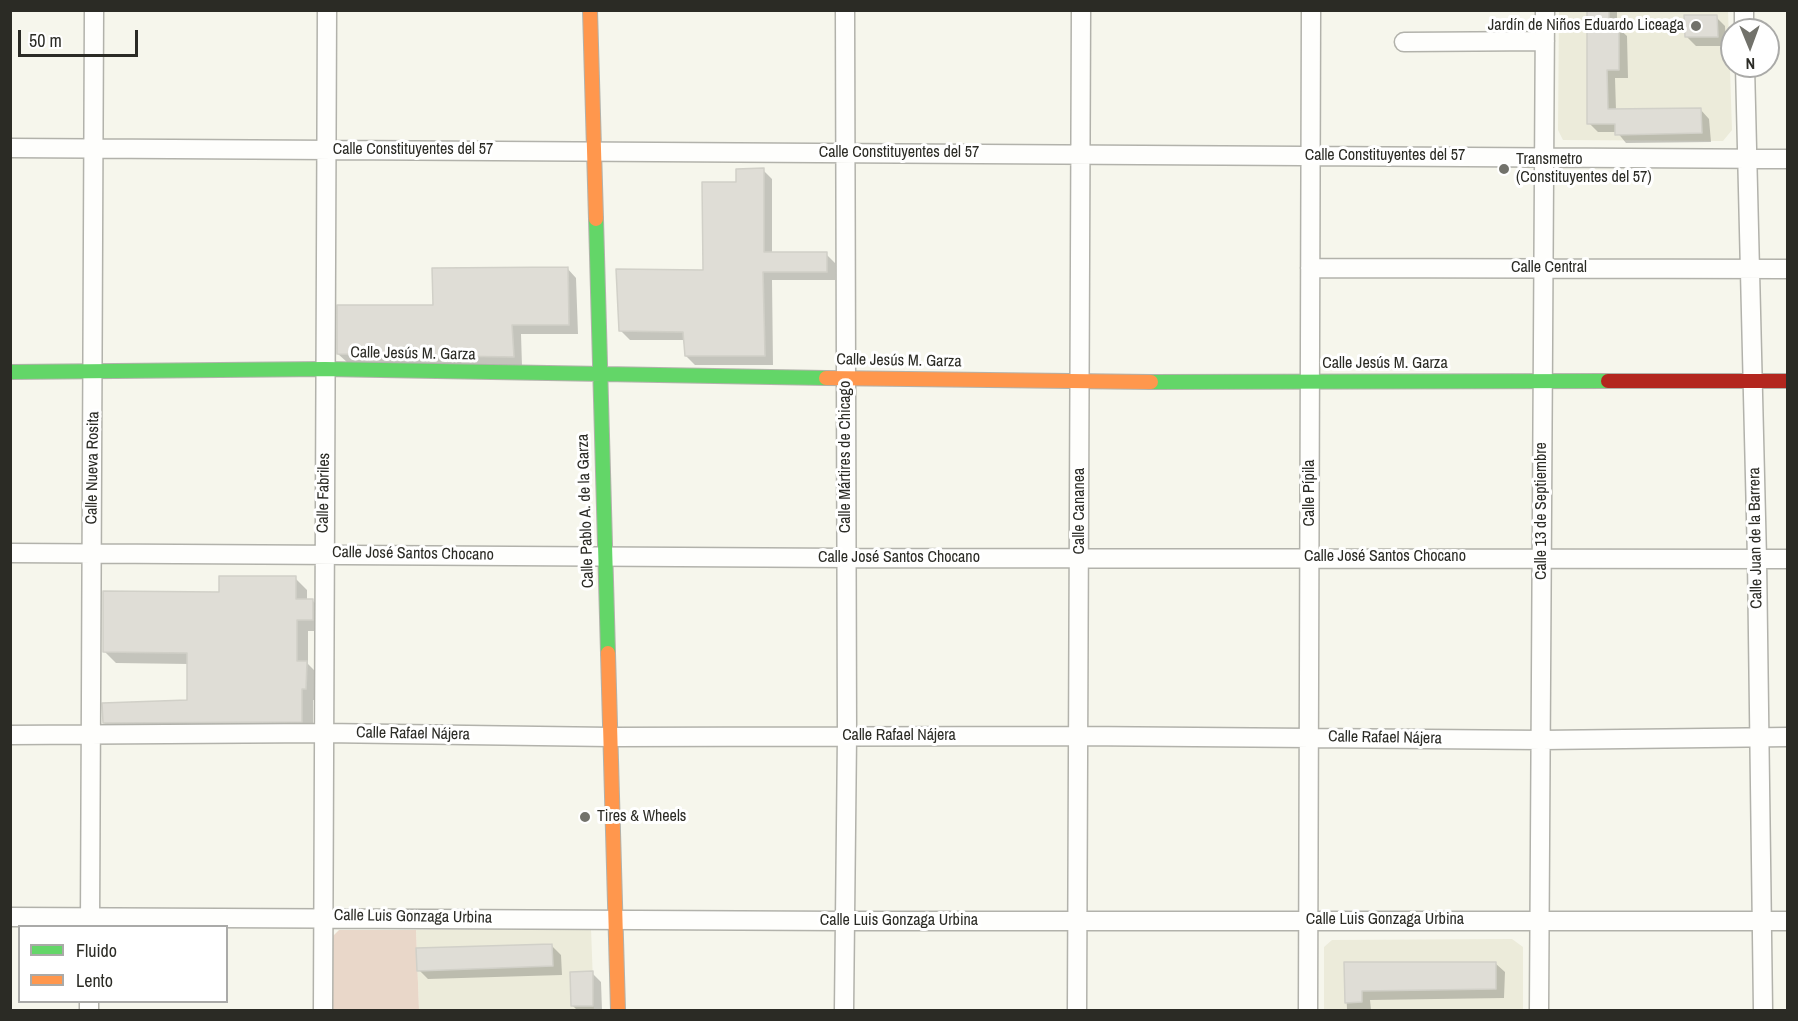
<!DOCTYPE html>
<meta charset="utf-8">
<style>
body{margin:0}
#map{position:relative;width:1798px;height:1021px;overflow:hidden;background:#f6f6ec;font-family:"Archivo Narrow",sans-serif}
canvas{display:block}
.frame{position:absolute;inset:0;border:12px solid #2b2b25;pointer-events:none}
.legend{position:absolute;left:18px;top:925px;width:210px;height:78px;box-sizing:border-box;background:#fff;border:2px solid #aaaaa8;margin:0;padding:8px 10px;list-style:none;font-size:18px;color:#2b2b25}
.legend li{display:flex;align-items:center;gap:12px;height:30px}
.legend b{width:30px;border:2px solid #aaaaa8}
.north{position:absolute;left:1720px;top:18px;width:60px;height:60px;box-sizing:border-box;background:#fff;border:2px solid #aaaaa8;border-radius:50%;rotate:179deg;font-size:16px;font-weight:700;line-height:24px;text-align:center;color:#2b2b25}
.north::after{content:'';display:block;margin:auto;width:21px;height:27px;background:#72726b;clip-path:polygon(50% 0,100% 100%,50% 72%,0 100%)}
.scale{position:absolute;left:18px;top:30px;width:120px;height:27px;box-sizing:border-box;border:3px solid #2b2b25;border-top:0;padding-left:8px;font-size:18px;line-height:21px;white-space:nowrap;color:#2b2b25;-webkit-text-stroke:4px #fff;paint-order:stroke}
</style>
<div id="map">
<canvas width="1798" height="1021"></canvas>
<div class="frame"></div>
<ul class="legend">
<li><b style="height:8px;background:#63d668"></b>Fluido</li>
<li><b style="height:8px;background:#ff974d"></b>Lento</li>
</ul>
<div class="north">N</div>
<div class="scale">50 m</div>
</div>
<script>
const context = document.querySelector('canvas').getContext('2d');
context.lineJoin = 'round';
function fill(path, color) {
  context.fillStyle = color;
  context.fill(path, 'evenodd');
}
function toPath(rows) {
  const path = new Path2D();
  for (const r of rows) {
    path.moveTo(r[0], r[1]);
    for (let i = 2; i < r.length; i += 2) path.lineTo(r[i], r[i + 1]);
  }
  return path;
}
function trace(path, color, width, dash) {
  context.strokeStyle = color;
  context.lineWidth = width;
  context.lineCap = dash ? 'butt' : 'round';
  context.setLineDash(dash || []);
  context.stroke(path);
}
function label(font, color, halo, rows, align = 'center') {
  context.font = font + ' "Archivo Narrow",sans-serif';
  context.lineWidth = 6;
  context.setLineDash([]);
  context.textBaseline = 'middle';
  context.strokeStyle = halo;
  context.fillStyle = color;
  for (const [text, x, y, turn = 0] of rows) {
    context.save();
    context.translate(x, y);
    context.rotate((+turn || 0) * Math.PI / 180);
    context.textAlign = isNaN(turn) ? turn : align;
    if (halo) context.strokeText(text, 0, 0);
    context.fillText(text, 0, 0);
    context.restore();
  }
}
const built = toPath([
 [1559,11,1728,11,1732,130,1723,141,1563,140,1558,130],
 [591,928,594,1010,419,1010,416,930],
 [1512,939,1523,947,1523,1010,1324,1010,1324,947,1332,940]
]);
const green = toPath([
 [339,930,416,930,419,1010,330,1010,332,937]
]);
const shadow = toPath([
 [1589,10,1617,10,1617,27,1627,36,1628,78,1615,78,1616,110,1700,109,1709,119,1711,142,1626,143,1617,132,1598,132,1589,123],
 [1716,17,1725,26,1726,46,1696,46,1687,37],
 [763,170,772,179,772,253,826,254,835,263,835,280,772,280,773,365,695,365,686,356,685,340,630,340,621,331,705,271,737,183],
 [567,268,576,278,578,334,521,334,522,366,348,363,338,354,435,306],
 [295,578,307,590,307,601,313,601,325,613,324,631,308,631,308,664,318,674,318,700,313,700,313,733,116,734,104,723,188,702,188,664,116,663,104,651,221,593],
 [552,946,561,955,562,975,428,979,419,970],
 [1345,963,1495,963,1505,972,1504,998,1370,1000,1371,1010,1347,1010],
 [592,973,601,982,602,1010,577,1010,572,1005]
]);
const building = toPath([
 [1587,10,1609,10,1609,25,1619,26,1619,70,1607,70,1608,109,1701,108,1702,133,1615,135,1615,124,1587,124,1587,10],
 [1684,15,1717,15,1718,37,1685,37,1684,15],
 [764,168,764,252,827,252,827,272,763,272,765,356,685,356,683,332,619,331,616,269,703,270,702,182,736,182,736,169,764,168],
 [568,267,569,325,512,325,514,357,337,354,337,305,433,305,432,268,568,267],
 [219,576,296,576,296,599,313,599,313,620,297,620,297,661,307,661,306,689,302,689,302,722,103,723,102,703,187,700,187,653,103,652,103,591,219,592,219,576],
 [552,944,553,966,417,971,416,948,552,944],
 [1344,962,1496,962,1496,989,1362,991,1362,1002,1345,1003,1344,962],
 [593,971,593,1006,571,1006,570,972,593,971]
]);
const street = toPath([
 [1744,10,1744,30],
 [1404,42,1545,41],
 [1745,66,1757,559,1763,1010],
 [10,148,1788,159],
 [1310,268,1788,269],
 [10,553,847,558,1788,559],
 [10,735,324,733,610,737,1079,736,1542,740,1788,737],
 [10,917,844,921,1788,921],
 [90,926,94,10],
 [89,1010,89,1002],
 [323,1010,327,10],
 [844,1010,847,736,845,10],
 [1077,1010,1081,10],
 [1308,1010,1311,10],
 [1539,1010,1545,10]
]);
const fast = toPath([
 [596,219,608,653],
 [10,372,325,369,826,378],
 [1151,382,1608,381]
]);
const slow = toPath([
 [590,10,596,219],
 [826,378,1151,382],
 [608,653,618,1010]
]);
const jam = toPath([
 [1608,381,1788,381]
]);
const markers = [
 [1696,26,6,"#72726b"],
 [1504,169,6,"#72726b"],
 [585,817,6,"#72726b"]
];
const poiNames = [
 ["Jardín de Niños Eduardo Liceaga",1684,26,"right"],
 ["Transmetro",1516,160],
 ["(Constituyentes del 57)",1516,178],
 ["Tires & Wheels",597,817]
];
const streetNames = [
 ["Calle Constituyentes del 57",413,150],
 ["Calle Constituyentes del 57",899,153],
 ["Calle Constituyentes del 57",1385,156],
 ["Calle Central",1549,268],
 ["Calle Jesús M. Garza",413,354,1],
 ["Calle Jesús M. Garza",899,361,1],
 ["Calle Jesús M. Garza",1385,364],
 ["Calle Mártires de Chicago",846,457,-90],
 ["Calle Nueva Rosita",93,468,-89],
 ["Calle Fabriles",324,493,-89],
 ["Calle Pípila",1310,493,-90],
 ["Calle Pablo A. de la Garza",586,511,-92],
 ["Calle Cananea",1080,511,-90],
 ["Calle 13 de Septiembre",1542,511,-90],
 ["Calle Juan de la Barrera",1756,538,-91],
 ["Calle José Santos Chocano",413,554,1],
 ["Calle José Santos Chocano",1385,557],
 ["Calle José Santos Chocano",899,558],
 ["Calle Rafael Nájera",413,734,1],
 ["Calle Rafael Nájera",899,736],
 ["Calle Rafael Nájera",1385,738,1],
 ["Calle Luis Gonzaga Urbina",413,917,1],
 ["Calle Luis Gonzaga Urbina",1385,920],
 ["Calle Luis Gonzaga Urbina",899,921]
];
fill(built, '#ecebda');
fill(green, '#e9d7c9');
fill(shadow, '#0003');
fill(building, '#dfddd6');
trace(building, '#d1d0c8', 1.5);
trace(street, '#b2b2ab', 21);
trace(fast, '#b2b2ab', 16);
trace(slow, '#b2b2ab', 16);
trace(jam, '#b2b2ab', 16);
trace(street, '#fefefc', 18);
trace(fast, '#63d668', 14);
trace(slow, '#ff974d', 14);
trace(jam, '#b3261e', 14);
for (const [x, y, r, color] of markers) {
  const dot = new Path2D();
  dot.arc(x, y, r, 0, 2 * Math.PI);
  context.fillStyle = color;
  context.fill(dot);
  trace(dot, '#fff', 2);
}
label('16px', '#2b2b25', '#fff', poiNames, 'left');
label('16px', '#2b2b25', '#fff', streetNames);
</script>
